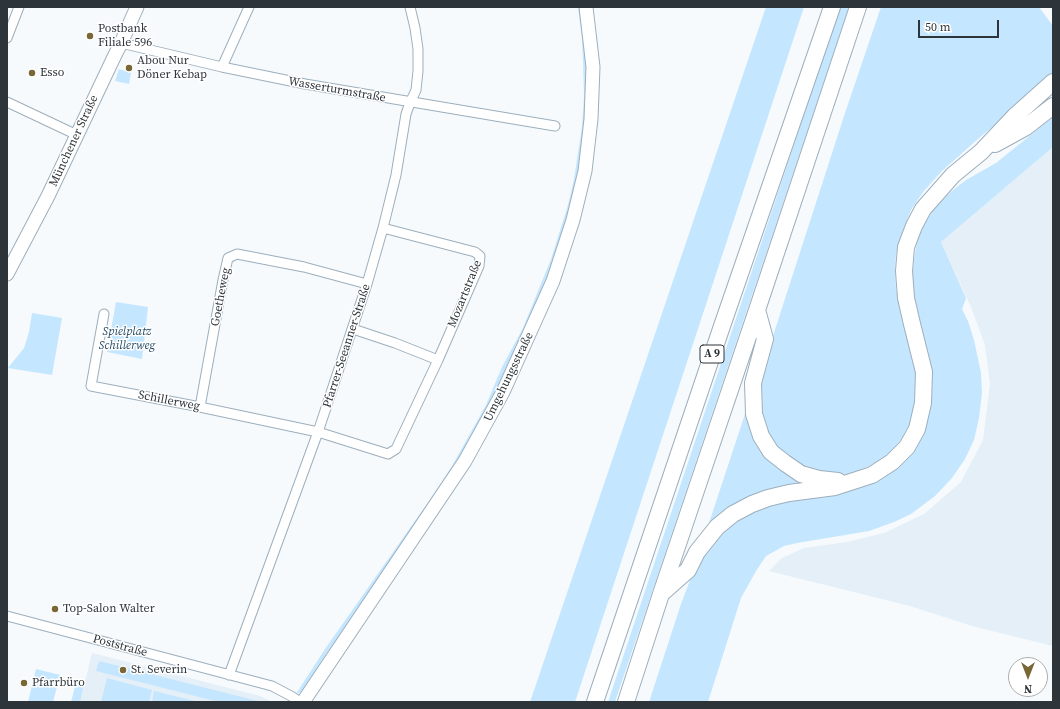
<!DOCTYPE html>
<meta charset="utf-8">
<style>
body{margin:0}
#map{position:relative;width:1060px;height:709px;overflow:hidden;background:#f6fafd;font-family:"Source Serif 4",serif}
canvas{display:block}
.frame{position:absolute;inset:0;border:8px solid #2d353a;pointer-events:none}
.north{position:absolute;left:1008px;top:657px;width:40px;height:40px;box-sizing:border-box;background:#fff;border:1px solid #abaeb0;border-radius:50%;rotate:180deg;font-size:11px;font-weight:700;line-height:16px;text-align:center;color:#2d353a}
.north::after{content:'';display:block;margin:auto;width:14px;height:18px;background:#7a6736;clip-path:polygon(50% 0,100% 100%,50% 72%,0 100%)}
.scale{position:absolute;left:918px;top:20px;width:81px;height:18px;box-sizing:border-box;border:2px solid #2d353a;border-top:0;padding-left:5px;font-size:12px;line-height:14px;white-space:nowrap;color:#2d353a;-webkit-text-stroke:3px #fff;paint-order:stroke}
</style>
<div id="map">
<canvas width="1060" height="709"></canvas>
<div class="frame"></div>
<div class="north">N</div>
<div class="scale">50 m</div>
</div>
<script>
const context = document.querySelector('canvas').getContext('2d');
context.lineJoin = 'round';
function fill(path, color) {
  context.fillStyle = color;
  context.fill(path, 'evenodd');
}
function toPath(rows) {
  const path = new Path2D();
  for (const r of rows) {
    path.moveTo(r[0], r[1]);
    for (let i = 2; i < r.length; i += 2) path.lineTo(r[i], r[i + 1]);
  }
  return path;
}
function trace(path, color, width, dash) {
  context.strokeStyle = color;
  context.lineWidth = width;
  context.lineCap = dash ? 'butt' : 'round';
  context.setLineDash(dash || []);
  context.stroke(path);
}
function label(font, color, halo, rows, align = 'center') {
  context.font = font + ' "Source Serif 4",serif';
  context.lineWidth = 3;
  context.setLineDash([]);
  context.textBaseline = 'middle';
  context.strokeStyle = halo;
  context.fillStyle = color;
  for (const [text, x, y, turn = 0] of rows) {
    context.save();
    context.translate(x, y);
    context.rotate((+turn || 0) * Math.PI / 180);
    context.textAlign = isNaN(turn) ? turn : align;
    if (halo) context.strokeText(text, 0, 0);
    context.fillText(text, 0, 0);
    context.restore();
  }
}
const built = toPath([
 [1053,147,1053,646,972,626,910,606,769,571,782,558,804,548,847,542,884,533,924,514,961,482,983,440,990,384,985,345,971,307,941,242],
 [92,653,260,696,272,702,80,702]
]);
const green = toPath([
 [578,7,582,7,586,39,588,97,578,180,555,260,490,407,455,468,363,603,328,651,303,690,299,693,296,694,325,649,431,498,452,466,486,405,502,367,523,328,551,259,568,205,574,179,582,127,584,97,583,63,582,39],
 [766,7,804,7,575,702,530,702],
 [840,7,849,7,615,702,608,702],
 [881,7,1039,7,1053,26,1053,74,1021,104,979,138,942,171,923,192,911,210,903,230,896,254,895,269,896,289,903,315,917,376,915,411,910,424,902,439,893,449,882,459,870,466,849,474,829,475,801,467,773,445,758,412,762,370,844,116],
 [119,69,131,73,129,84,115,81],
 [1053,117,1053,147,941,242,966,298,962,309,968,321,974,340,981,373,982,393,979,418,974,440,965,459,952,478,935,496,911,514,894,522,869,531,797,543,784,546,766,556,756,571,741,598,708,702,649,702,681,604,692,575,719,533,753,509,879,478,892,471,906,459,916,444,917,318,913,290,912,278,915,252,918,239,924,225,932,212,941,201,953,190,966,180,996,163],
 [116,302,148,307,142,359,107,352],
 [32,313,62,318,52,375,8,368,24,348,29,332],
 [746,411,753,436,813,483,726,511,709,523],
 [99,661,262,702,219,702,96,671],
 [36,669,60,675,53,702,28,702],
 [107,678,152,690,149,702,101,702],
 [77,679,85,681,80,702,71,702],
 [154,691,199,702,152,702]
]);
const street = toPath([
 [7,38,19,7],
 [121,43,222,67,305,84,555,126],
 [222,67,249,7],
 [7,102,77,135],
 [104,314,91,386,195,406,318,432,388,454,396,449,438,360,479,266,480,256,475,252,383,228],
 [353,329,395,343,438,360],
 [200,407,223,280,228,258,237,254,304,267,367,284],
 [7,616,272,686,291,696,300,702],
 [229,675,318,432,367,284,383,228,396,175,406,114,410,103,416,90,418,71,418,49,415,28,410,7]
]);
const secondary = toPath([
 [7,274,48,196,114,57,121,43,137,7],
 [303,702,465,461,503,392,553,281,573,220,585,171,591,119,593,67,586,7]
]);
const highway = toPath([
 [995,144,1026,127,1053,106],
 [757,310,765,339,753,383,754,414,761,436,771,452,785,463,801,474,819,479,838,481],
 [662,593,688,570,697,552,717,527,733,514,752,504,768,498,789,493,835,487,872,475,892,462,907,447,917,429,923,403,924,372,912,324,906,298,904,271,906,247,914,226,923,209,953,175,981,152,1015,116,1053,82],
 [595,702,722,326,832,7],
 [626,702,661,594,757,310,858,7]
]);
const markers = [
 [90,36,4,"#7a6736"],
 [129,68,4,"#7a6736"],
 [32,73,4,"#7a6736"],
 [55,609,4,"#7a6736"],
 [123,670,4,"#7a6736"],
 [24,683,4,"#7a6736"]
];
const shields = [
 [712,354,24]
];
const shieldNames = [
 ["A 9",712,354]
];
const poiNames = [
 ["Postbank",98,29],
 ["Filiale 596",98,43],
 ["Abou Nur",137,61],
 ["Döner Kebap",137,75],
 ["Esso",40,73],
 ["Top-Salon Walter",63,609],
 ["St. Severin",131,670],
 ["Pfarrbüro",32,683]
];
const streetNames = [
 ["Wasserturmstraße",337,90,10],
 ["Münchener Straße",74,141,-65],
 ["Mozartstraße",465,294,-68],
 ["Goetheweg",221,297,-79],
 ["Pfarrer-Seeanner-Straße",347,346,-72],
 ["Umgehungsstraße",509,377,-64],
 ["Schillerweg",169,401,11],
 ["Poststraße",120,646,15]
];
const parkNames = [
 ["Spielplatz",127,332],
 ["Schillerweg",127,346]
];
fill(built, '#e5eff7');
fill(green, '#c4e6fe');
trace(street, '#9dafbd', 11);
trace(secondary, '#9dafbd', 15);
trace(highway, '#9dafbd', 18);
trace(street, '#fff', 9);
trace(secondary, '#fff', 13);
trace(highway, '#fff', 16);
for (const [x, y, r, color] of markers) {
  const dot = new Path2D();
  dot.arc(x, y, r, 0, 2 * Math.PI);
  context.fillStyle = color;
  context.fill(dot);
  trace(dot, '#fff', 1.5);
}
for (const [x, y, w] of shields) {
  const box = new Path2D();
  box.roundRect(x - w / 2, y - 9, w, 18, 3);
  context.fillStyle = '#fff';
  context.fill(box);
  trace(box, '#2d353a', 1);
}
label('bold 11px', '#2d353a', null, shieldNames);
label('12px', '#2d353a', '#fff', poiNames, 'left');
label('12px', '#2d353a', '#fff', streetNames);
label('italic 12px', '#244b64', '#fff', parkNames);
</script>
